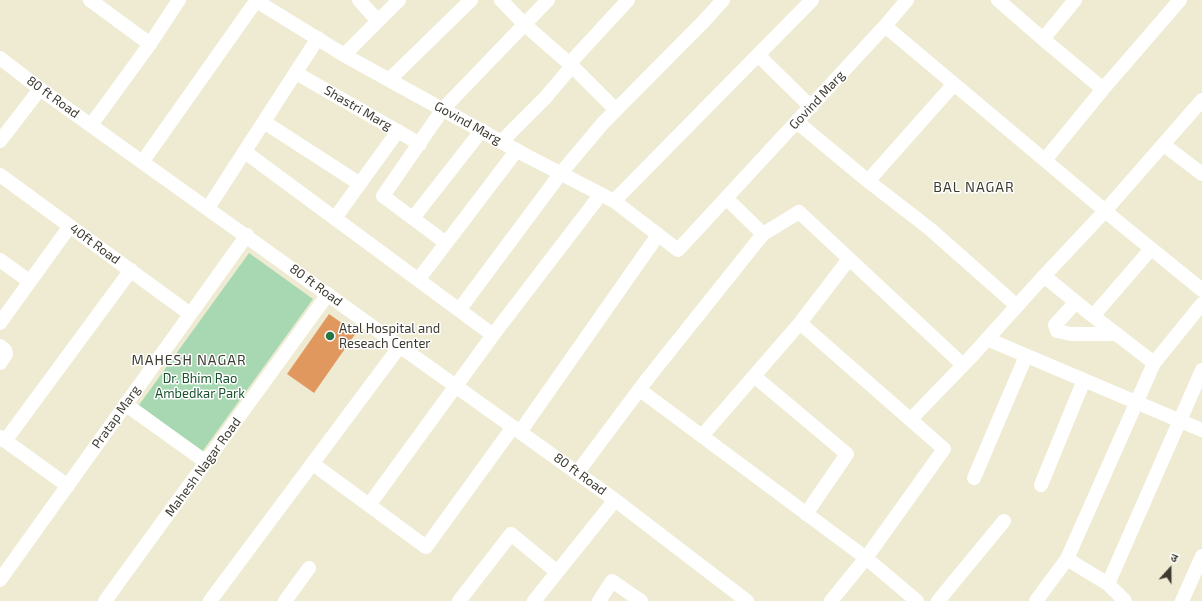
<!DOCTYPE html>
<meta charset="utf-8">
<style>
body{margin:0}
#map{position:relative;width:1202px;height:601px;overflow:hidden;background:#efebd2;font-family:"Exo 2","Noto Sans Devanagari",sans-serif}
canvas{display:block}
.north{position:absolute;left:1150px;top:549px;width:40px;height:40px;-webkit-text-stroke:3px #fff;paint-order:stroke;rotate:21deg;font-size:11px;font-weight:700;line-height:16px;text-align:center;color:#3c3a30}
.north::after{content:'';display:block;margin:auto;width:14px;height:18px;background:#3c3a30;clip-path:polygon(50% 0,100% 100%,50% 72%,0 100%)}
</style>
<div id="map">
<canvas width="1202" height="601"></canvas>
<div class="north">उ</div>
</div>
<script>
const context = document.querySelector('canvas').getContext('2d');
context.lineJoin = 'round';
function fill(path, color) {
  context.fillStyle = color;
  context.fill(path, 'evenodd');
}
function toPath(rows) {
  const path = new Path2D();
  for (const r of rows) {
    path.moveTo(r[0], r[1]);
    for (let i = 2; i < r.length; i += 2) path.lineTo(r[i], r[i + 1]);
  }
  return path;
}
function trace(path, color, width, dash) {
  context.strokeStyle = color;
  context.lineWidth = width;
  context.lineCap = dash ? 'butt' : 'round';
  context.setLineDash(dash || []);
  context.stroke(path);
}
function label(font, color, halo, rows, align = 'center') {
  context.font = font + ' "Exo 2",sans-serif';
  context.lineWidth = 3;
  context.setLineDash([]);
  context.textBaseline = 'middle';
  context.strokeStyle = halo;
  context.fillStyle = color;
  for (const [text, x, y, turn = 0] of rows) {
    context.save();
    context.translate(x, y);
    context.rotate((+turn || 0) * Math.PI / 180);
    context.textAlign = isNaN(turn) ? turn : align;
    if (halo) context.strokeText(text, 0, 0);
    context.fillText(text, 0, 0);
    context.restore();
  }
}
const green = toPath([
 [249,253,313,299,202,452,139,405]
]);
const building = toPath([
 [329,314,356,333,314,393,287,374]
]);
const minor = toPath([
 [90,0,150,44],
 [255,0,344,55,527,156,614,201,678,250,885,26,907,0],
 [359,0,378,21],
 [501,0,524,24,572,66,545,98,501,142],
 [998,0,1043,39,1075,0],
 [885,26,1122,225,1202,290],
 [1043,39,1103,89,1045,160],
 [344,55,399,0],
 [758,55,811,107],
 [0,58,40,89,615,500,747,601],
 [569,64,628,0],
 [572,66,616,110],
 [296,73,420,144],
 [390,79,471,0],
 [1103,89,1180,0],
 [264,122,360,184],
 [797,122,868,181,954,84],
 [91,125,150,44,179,0],
 [0,141,40,89],
 [1164,145,1202,174],
 [245,152,493,335],
 [143,161,256,1],
 [0,175,190,314],
 [868,181,930,229,1017,306],
 [726,198,763,234],
 [614,201,812,0],
 [208,208,318,38],
 [335,218,398,131],
 [413,218,482,130],
 [446,243,383,196,443,109,548,0],
 [1151,249,1093,316,1044,276,1105,211,1202,100],
 [0,260,29,281],
 [418,280,517,150],
 [1076,302,1055,325,1057,331,1071,334,1117,334],
 [459,310,561,173,603,123,704,21,723,0],
 [1093,316,1154,363,1202,304],
 [0,323,70,226],
 [800,323,944,449,866,558,831,601],
 [987,339,1202,430],
 [0,346,5,350,6,354,0,363],
 [754,376,847,454,806,514],
 [640,390,866,558,917,601],
 [125,404,206,462],
 [911,419,970,358,1044,276],
 [520,432,658,235],
 [702,436,800,323,849,259],
 [0,437,68,486],
 [5,441,131,270],
 [313,464,426,547,513,427],
 [577,473,648,378,763,234,799,212,963,365],
 [974,478,1026,356],
 [1041,485,1084,380],
 [369,505,493,335,601,194],
 [1067,559,1108,584,1202,370],
 [0,580,247,235],
 [1108,584,1125,601],
 [105,601,328,294],
 [210,601,400,346],
 [285,601,309,568],
 [459,601,511,534,557,572],
 [534,601,615,500],
 [599,601,612,581,641,601],
 [938,601,1004,521],
 [1036,601,1067,559,1154,363],
 [1182,601,1202,556]
]);
const markers = [
 [330,336,5,"#287645"]
];
const streetNames = [
 ["80 ft Road",53,97,36],
 ["Govind Marg",817,100,-47],
 ["Shastri Marg",358,108,30],
 ["Govind Marg",468,123,29],
 ["40ft Road",95,244,36],
 ["80 ft Road",316,285,36],
 ["Pratap Marg",116,417,-55],
 ["Mahesh Nagar Road",203,467,-54],
 ["80 ft Road",580,474,36]
];
const poiNames = [
 ["Atal Hospital and",339,329],
 ["Reseach Center",339,344]
];
const parkNames = [
 ["Dr. Bhim Rao",200,379],
 ["Ambedkar Park",200,394]
];
const neighbourhoodNames = [
 ["BAL NAGAR",974,187],
 ["MAHESH NAGAR",189,360]
];
fill(green, '#a7d8b2');
fill(building, '#e1985f');
trace(minor, '#fff', 14);
for (const [x, y, r, color] of markers) {
  const dot = new Path2D();
  dot.arc(x, y, r, 0, 2 * Math.PI);
  context.fillStyle = color;
  context.fill(dot);
  trace(dot, '#fff', 1.5);
}
label('13px', '#3c3a30', '#fff', streetNames);
label('13px', '#3c3a30', '#fff', poiNames, 'left');
label('13px', '#18522d', '#fff', parkNames);
context.letterSpacing = '1px';
label('14px', '#3c3a30', '#fff', neighbourhoodNames);
context.letterSpacing = '0px';
</script>
